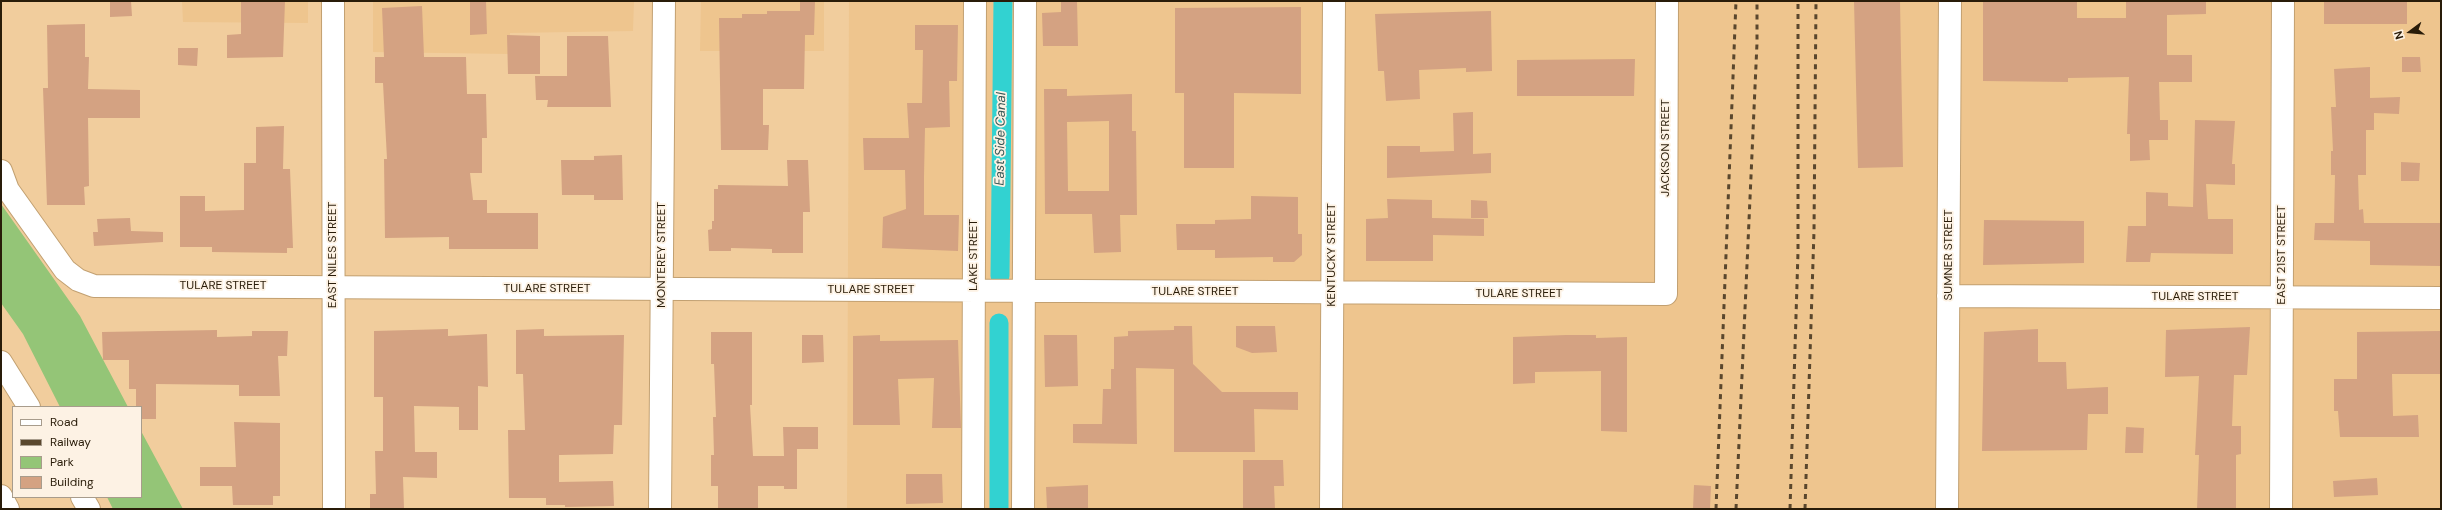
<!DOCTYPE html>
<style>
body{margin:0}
#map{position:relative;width:2442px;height:510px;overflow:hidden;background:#f1cd9d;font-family:"DM Sans",sans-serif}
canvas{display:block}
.frame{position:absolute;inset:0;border:2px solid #291c09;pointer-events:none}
.legend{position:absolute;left:12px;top:406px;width:130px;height:92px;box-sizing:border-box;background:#fdf2e4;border:1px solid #a89c8c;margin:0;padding:5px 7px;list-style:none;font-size:12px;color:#291c09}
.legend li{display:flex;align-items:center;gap:8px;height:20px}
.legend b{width:20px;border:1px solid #a89c8c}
.north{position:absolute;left:2390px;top:12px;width:40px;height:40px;-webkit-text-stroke:3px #fdf2e4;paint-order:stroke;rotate:254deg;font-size:11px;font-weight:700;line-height:16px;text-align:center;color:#291c09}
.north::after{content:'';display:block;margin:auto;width:14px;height:18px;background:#291c09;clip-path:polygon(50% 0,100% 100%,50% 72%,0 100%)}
</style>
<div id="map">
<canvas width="2442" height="510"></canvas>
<div class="frame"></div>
<ul class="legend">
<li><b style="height:5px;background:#fff"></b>Road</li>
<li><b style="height:5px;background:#5a472d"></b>Railway</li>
<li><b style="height:11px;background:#94c577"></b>Park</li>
<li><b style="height:11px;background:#d4a282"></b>Building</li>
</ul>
<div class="north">N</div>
</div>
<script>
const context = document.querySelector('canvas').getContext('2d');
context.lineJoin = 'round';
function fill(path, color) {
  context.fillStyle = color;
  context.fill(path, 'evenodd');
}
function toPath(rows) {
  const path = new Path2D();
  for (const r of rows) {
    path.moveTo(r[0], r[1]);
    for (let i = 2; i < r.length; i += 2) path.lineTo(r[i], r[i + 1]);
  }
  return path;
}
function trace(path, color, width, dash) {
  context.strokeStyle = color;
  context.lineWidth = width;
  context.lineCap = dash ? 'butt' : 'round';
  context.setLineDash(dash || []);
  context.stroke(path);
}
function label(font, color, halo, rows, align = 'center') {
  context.font = font + ' "DM Sans",sans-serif';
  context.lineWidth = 3.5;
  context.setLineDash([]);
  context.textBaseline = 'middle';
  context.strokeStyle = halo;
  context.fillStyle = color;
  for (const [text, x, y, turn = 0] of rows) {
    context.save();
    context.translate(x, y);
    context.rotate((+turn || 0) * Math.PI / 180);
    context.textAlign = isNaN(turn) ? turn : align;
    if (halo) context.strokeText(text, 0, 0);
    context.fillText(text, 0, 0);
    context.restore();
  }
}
const built = toPath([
 [182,1,308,1,308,23,183,22],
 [373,1,634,1,633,31,510,33,509,54,373,52],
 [701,1,824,1,824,51,700,51],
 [849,1,2441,1,2441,509,847,509]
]);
const green = toPath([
 [1,204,80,316,128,407,60,407,23,334,1,303],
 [141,431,183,509,113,509,107,497,141,497]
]);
const canal = toPath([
 [1000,276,1003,1],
 [999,509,999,323]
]);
const building = toPath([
 [110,1,131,1,132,16,110,17],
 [241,1,285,1,283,57,227,58,227,35,241,34],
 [470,1,486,1,487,34,470,35],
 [800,1,815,1,814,35,805,35,804,89,763,89,763,125,769,125,768,150,721,150,719,18,742,18,742,14,767,14,767,11,800,11],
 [1061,1,1077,1,1078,46,1043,46,1042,13,1061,12],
 [1854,1,1900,1,1903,167,1858,168],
 [1983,1,2077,1,2077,18,2126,18,2126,1,2206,1,2206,14,2167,15,2167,55,2192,55,2192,82,2159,82,2160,120,2168,120,2168,140,2149,140,2150,160,2130,161,2130,134,2127,134,2129,77,2068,78,2068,82,1983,81],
 [2324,1,2407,1,2407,24,2324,24],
 [422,6,424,57,466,57,467,94,486,94,487,138,482,138,482,173,470,173,473,200,487,200,487,213,538,213,538,249,449,249,449,237,385,238,384,159,387,159,383,83,375,83,375,57,384,57,382,8],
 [1301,7,1301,94,1234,93,1234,168,1184,168,1184,93,1175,93,1175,8],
 [1491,11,1492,71,1466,72,1466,68,1419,70,1420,99,1386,101,1384,71,1378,71,1375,14],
 [85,24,85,57,89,57,88,89,140,90,140,118,88,118,89,186,84,187,85,205,47,205,43,88,48,88,47,25],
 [915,25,958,25,957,81,949,81,950,127,925,128,924,176,924,215,959,215,958,251,882,248,883,217,906,209,905,170,864,170,863,138,909,138,907,103,922,103,923,50,915,50],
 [507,35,540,36,540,74,508,74],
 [567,36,608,36,611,107,547,107,548,100,536,100,535,76,567,76],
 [178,48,198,48,197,66,178,65],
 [2402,57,2420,57,2421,72,2402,72],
 [1635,59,1634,96,1517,96,1517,60],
 [2370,67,2370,98,2400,97,2399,114,2374,113,2374,130,2366,130,2366,175,2358,175,2359,210,2363,209,2364,223,2441,223,2441,266,2370,265,2370,241,2314,240,2315,223,2334,223,2335,175,2331,175,2331,151,2333,151,2331,107,2336,107,2334,69],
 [1044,89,1067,89,1067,96,1132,94,1132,131,1136,131,1137,215,1120,215,1121,252,1094,253,1092,214,1045,214],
 [1109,121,1109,191,1068,191,1067,122],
 [1473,112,1473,154,1491,153,1491,173,1387,178,1387,146,1420,146,1420,152,1454,151,1453,113],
 [2195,120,2235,121,2232,164,2235,164,2235,185,2206,184,2208,219,2233,219,2233,254,2151,253,2150,262,2126,262,2128,226,2146,226,2146,192,2168,193,2168,206,2193,207],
 [284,126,283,169,290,169,293,248,287,248,287,253,212,252,212,247,180,247,180,196,205,196,205,211,244,210,244,163,256,163,256,127],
 [622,155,623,200,594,200,594,195,562,195,561,160,594,160,594,156],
 [787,160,808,160,810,212,803,212,803,253,772,253,772,249,731,248,731,251,709,251,708,230,712,229,712,221,714,221,714,189,718,189,718,185,788,186],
 [2401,162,2420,163,2419,181,2401,181],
 [1251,196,1298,197,1298,234,1302,234,1302,255,1294,262,1273,262,1273,257,1215,258,1215,250,1177,250,1176,224,1215,224,1215,220,1251,219],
 [1387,199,1432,200,1432,218,1484,219,1484,236,1433,235,1433,261,1366,261,1366,219,1388,218],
 [1471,200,1487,201,1488,218,1471,218],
 [130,218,131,231,163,232,163,242,94,246,93,232,98,232,97,219],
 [1984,220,2084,221,2084,263,1983,265],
 [1174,326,1192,326,1193,364,1222,392,1298,392,1298,410,1254,409,1255,452,1174,452,1174,369,1136,368,1137,444,1073,443,1073,424,1102,424,1103,389,1111,389,1111,369,1114,369,1114,337,1128,336,1128,331,1174,330],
 [1236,326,1275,326,1277,352,1252,353,1236,347],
 [2250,327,2247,375,2234,375,2232,426,2241,426,2241,454,2236,455,2236,509,2197,509,2199,455,2195,455,2199,376,2165,377,2166,330],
 [448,329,448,336,487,334,488,387,478,386,478,430,459,430,459,407,414,406,415,452,437,452,437,478,403,477,404,509,370,509,370,494,376,494,375,451,383,451,383,397,374,397,374,331],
 [544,329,544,336,624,335,622,425,614,425,613,454,559,455,559,482,613,481,614,506,565,507,565,505,546,505,546,498,509,498,508,430,525,430,523,374,516,374,516,330],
 [2038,329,2038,362,2066,362,2067,389,2108,387,2108,414,2088,414,2087,450,1982,451,1984,332],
 [217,330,217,337,252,336,252,331,288,331,287,356,278,356,280,396,239,396,239,385,156,384,156,419,141,419,141,407,136,407,136,389,129,389,129,360,103,360,102,332],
 [2441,331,2441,374,2392,374,2393,416,2418,415,2419,437,2340,437,2338,411,2334,411,2334,379,2357,379,2357,332],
 [711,332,752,332,752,405,750,405,753,456,784,456,783,427,818,427,818,449,797,449,797,489,784,489,784,486,758,486,758,509,718,509,718,486,711,486,711,455,714,455,713,417,716,417,714,364,711,364],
 [802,335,823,335,824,362,802,363],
 [880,335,880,341,958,340,961,428,932,428,934,378,898,379,900,425,853,425,853,336],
 [1044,335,1077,335,1078,386,1045,387],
 [1566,335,1596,335,1596,338,1627,337,1627,432,1601,431,1601,371,1535,372,1535,383,1513,384,1513,337],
 [234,422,280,423,280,496,273,496,273,505,233,505,232,486,200,486,200,467,236,467],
 [2126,427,2144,428,2143,453,2125,453],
 [1243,460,1283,460,1284,486,1274,486,1275,509,1243,509],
 [906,474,942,474,943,503,906,504],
 [2377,478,2378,495,2334,497,2333,481],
 [1088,485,1088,508,1047,509,1046,487],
 [1694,485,1711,486,1710,509,1693,509]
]);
const minor = toPath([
 [1,171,8,190,65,270,78,280,94,286,1666,294,1667,1],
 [1948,296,2441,298],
 [973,509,975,1],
 [1023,509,1025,1],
 [1331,509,1334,1],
 [1947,509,1950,1],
 [2281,509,2283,1]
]);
const major = toPath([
 [333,1,334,509],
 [660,509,664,1]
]);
const highway = toPath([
 [1,362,29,407],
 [1,496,8,509],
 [82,497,89,509]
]);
const rail = toPath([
 [1716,509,1736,1],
 [1736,509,1757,43,1757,1],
 [1790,509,1798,252,1798,1],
 [1805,509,1814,231,1816,1]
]);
const streetNames = [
 ["JACKSON STREET",1666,148,-90],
 ["EAST NILES STREET",333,255,-90],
 ["MONTEREY STREET",662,255,-90],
 ["LAKE STREET",974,255,-90],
 ["KENTUCKY STREET",1332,255,-90],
 ["SUMNER STREET",1949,255,-90],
 ["EAST 21ST STREET",2282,255,-90],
 ["TULARE STREET",223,286],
 ["TULARE STREET",547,289],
 ["TULARE STREET",871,290],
 ["TULARE STREET",1195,292],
 ["TULARE STREET",1519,294],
 ["TULARE STREET",2195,297]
];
const waterNames = [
 ["East Side Canal",1001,139,-89]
];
fill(built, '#eec58e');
fill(green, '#94c577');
trace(canal, '#32d2d1', 19);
fill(building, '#d4a282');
trace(minor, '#c2a071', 24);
trace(major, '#c2a071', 24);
trace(highway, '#c2a071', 24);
trace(minor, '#fff', 22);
trace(major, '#fff', 22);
trace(highway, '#fff', 22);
trace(rail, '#5a472d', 3, [5, 5]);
label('12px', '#291c09', '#fdf2e4', streetNames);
label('italic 13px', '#355554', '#fdf2e4', waterNames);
</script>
